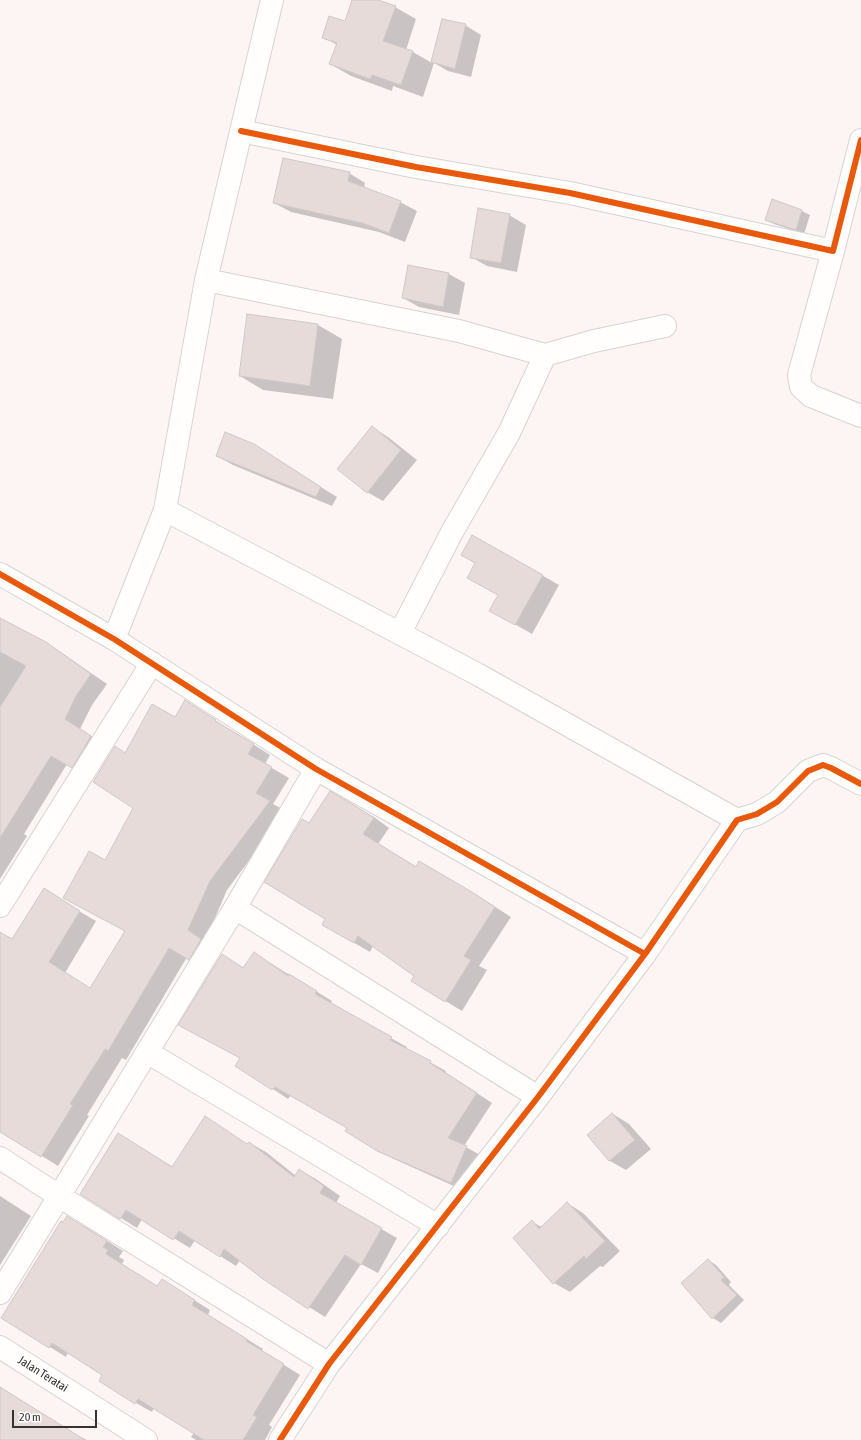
<!DOCTYPE html>
<style>
body{margin:0}
#map{position:relative;width:861px;height:1440px;overflow:hidden;background:#fcf5f4;font-family:"Asap Condensed",sans-serif}
canvas{display:block}
.scale{position:absolute;left:12px;top:1410px;width:85px;height:18px;box-sizing:border-box;border:2px solid #383231;border-top:0;padding-left:5px;font-size:12px;line-height:14px;white-space:nowrap;color:#383231;-webkit-text-stroke:3px #fff;paint-order:stroke}
</style>
<div id="map">
<canvas width="861" height="1440"></canvas>
<div class="scale">20 m</div>
</div>
<script>
const context = document.querySelector('canvas').getContext('2d');
context.lineJoin = 'round';
function fill(path, color) {
  context.fillStyle = color;
  context.fill(path, 'evenodd');
}
function toPath(rows) {
  const path = new Path2D();
  for (const r of rows) {
    path.moveTo(r[0], r[1]);
    for (let i = 2; i < r.length; i += 2) path.lineTo(r[i], r[i + 1]);
  }
  return path;
}
function trace(path, color, width, dash) {
  context.strokeStyle = color;
  context.lineWidth = width;
  context.lineCap = dash ? 'butt' : 'round';
  context.setLineDash(dash || []);
  context.stroke(path);
}
function label(font, color, halo, rows, align = 'center') {
  context.font = font + ' "Asap Condensed",sans-serif';
  context.lineWidth = 3;
  context.setLineDash([]);
  context.textBaseline = 'middle';
  context.strokeStyle = halo;
  context.fillStyle = color;
  for (const [text, x, y, turn = 0] of rows) {
    context.save();
    context.translate(x, y);
    context.rotate((+turn || 0) * Math.PI / 180);
    context.textAlign = isNaN(turn) ? turn : align;
    if (halo) context.strokeText(text, 0, 0);
    context.fillText(text, 0, 0);
    context.restore();
  }
}
const shadow = toPath([
 [353,0,375,0,395,7,416,19,406,50,413,52,432,63,442,20,465,25,481,35,471,77,448,71,434,63,423,97,393,86,392,91,351,76,330,64,337,45,323,37,346,22],
 [349,173,365,183,364,188,400,202,417,211,405,242,379,232,291,212,274,203],
 [772,200,802,211,810,215,804,234,774,224,766,220],
 [509,215,526,225,517,272,487,266,471,257],
 [409,266,449,274,465,283,459,315,419,307,403,298],
 [248,315,318,325,342,339,333,399,263,390,240,376],
 [372,427,388,437,417,460,383,501,367,492],
 [253,445,337,497,332,506,233,465,217,456],
 [473,536,559,585,532,634,490,610,499,595,476,563],
 [0,619,62,653,107,684,92,705,80,729,107,746,88,776,67,764,24,834,27,836,0,879],
 [185,701,270,755,265,764,289,778,273,804,286,811,227,890,205,941,206,968,187,957,126,1060,122,1058,87,1115,89,1116,58,1166,0,1130,0,938,13,940,60,900,96,921,65,973,91,989,126,931,105,861,135,808,126,754,175,718],
 [330,793,374,817,389,828,378,844,417,867,420,863,489,903,511,917,479,966,487,970,462,1011,412,981,415,976,373,946,370,952,323,925,327,919,309,824],
 [254,953,332,1001,330,1004,407,1047,406,1049,446,1071,445,1072,492,1103,464,1146,482,1156,467,1192,394,1159,377,1150,348,1128,291,1095,288,1099,237,1065,241,1059,222,955,244,968],
 [613,1114,629,1124,651,1149,626,1170,610,1161,588,1135],
 [205,1117,248,1145,250,1143,266,1152,296,1176,299,1170,316,1179,340,1196,336,1203,397,1238,378,1273,361,1264,325,1317,263,1278,240,1260,236,1266,195,1240,190,1248,142,1219,137,1228,82,1194,135,1144,173,1167],
 [0,1196,31,1216,0,1265],
 [567,1203,583,1213,620,1251,603,1267,600,1266,570,1292,554,1283,532,1222,542,1227],
 [84,1226,123,1251,119,1257,124,1260,122,1264,158,1287,178,1290,210,1310,208,1315,263,1349,262,1351,300,1375,269,1425,272,1427,265,1440,196,1440,191,1437,194,1433,154,1408,152,1412,136,1403,104,1375,68,1352,66,1357,3,1318],
 [708,1260,716,1265,731,1282,729,1285,744,1300,721,1323,713,1318],
 [0,1387,72,1433,87,1440,0,1440]
]);
const building = toPath([
 [352,0,378,0,396,6,383,41,413,51,401,85,372,75,370,79,329,64,337,43,322,38,329,16,345,21,352,0],
 [442,19,466,24,455,69,431,62,442,19],
 [283,158,350,172,348,181,401,201,389,233,362,223,273,203,283,158],
 [772,199,802,210,796,230,765,220,772,199],
 [478,208,510,214,501,263,470,258,478,208],
 [408,265,449,273,443,307,402,298,408,265],
 [247,314,318,324,310,386,239,376,247,314],
 [372,426,401,450,367,493,337,469,372,426],
 [225,432,254,444,321,487,316,497,216,456,225,432],
 [472,535,543,575,515,625,489,611,498,595,467,578,475,563,461,555,472,535],
 [0,618,46,642,91,674,76,696,65,719,91,736,72,768,51,756,0,838,0,707,26,666,0,652,0,618],
 [185,700,216,720,215,721,254,744,248,754,272,767,256,793,270,801,210,881,188,930,201,939,189,960,169,948,108,1051,105,1049,70,1104,73,1105,41,1157,0,1132,0,932,12,939,44,888,80,911,49,962,90,988,125,931,63,898,89,851,105,860,133,808,93,782,115,746,125,753,152,704,175,717,185,700],
 [330,791,357,807,374,818,363,834,416,867,419,861,472,892,495,907,464,956,471,960,445,1002,411,981,414,976,358,936,354,943,322,925,325,919,264,882,302,819,309,823,330,791],
 [254,952,288,976,289,974,317,991,315,994,392,1037,390,1040,431,1061,430,1063,477,1093,448,1138,467,1146,451,1183,377,1151,345,1131,347,1128,275,1087,272,1090,235,1066,240,1058,178,1025,222,954,243,968,254,952],
 [612,1113,635,1140,609,1161,587,1135,612,1113],
 [205,1116,247,1144,249,1142,294,1177,299,1169,324,1186,320,1193,382,1228,361,1265,345,1255,308,1309,263,1279,224,1249,220,1257,179,1231,173,1240,126,1210,120,1219,80,1194,118,1133,172,1167,205,1116],
 [567,1202,605,1241,586,1259,584,1256,553,1284,513,1238,532,1220,539,1229,567,1202],
 [67,1216,107,1241,103,1247,108,1250,106,1254,157,1286,162,1279,195,1300,192,1305,247,1339,246,1341,284,1364,253,1415,257,1417,243,1440,204,1440,138,1399,135,1404,99,1381,102,1375,52,1343,49,1348,1,1318,61,1221,63,1222,67,1216],
 [708,1259,724,1277,721,1280,737,1295,712,1319,681,1283,708,1259],
 [0,1387,85,1440,0,1440,0,1387]
]);
const street = toPath([
 [241,131,416,167,570,193,833,251,861,140],
 [833,251,799,375,801,387,811,396,861,416],
 [206,280,459,331,545,355],
 [165,510,477,674,737,820],
 [0,574,114,639,316,769,645,954],
 [400,633,452,532,509,433,545,355,594,341,665,326],
 [114,639,165,510,206,280,272,0],
 [0,906,152,663],
 [235,908,538,1097],
 [147,1052,438,1226],
 [0,1158,59,1196,329,1364],
 [0,1293,235,908,316,769],
 [0,1347,146,1440],
 [280,1440,329,1364,538,1097,645,954,737,820,757,814,777,802,808,771,823,765,831,768,861,784]
]);
const cycleway = toPath([
 [241,131,416,167,570,193,833,251,861,140],
 [0,574,114,639,316,769,645,954],
 [280,1440,329,1364,538,1097,645,954,737,820,757,814,777,802,808,771,823,765,831,768,861,784]
]);
const streetNames = [
 ["Jalan Teratai",43,1374,32]
];
fill(shadow, '#0003');
fill(building, '#e6dbd9');
trace(building, '#cec8c7', 1);
trace(street, '#d9d3d2', 24);
trace(street, '#fffefd', 22);
trace(cycleway, '#e8590c', 6);
label('12px', '#383231', '#fff', streetNames);
</script>
